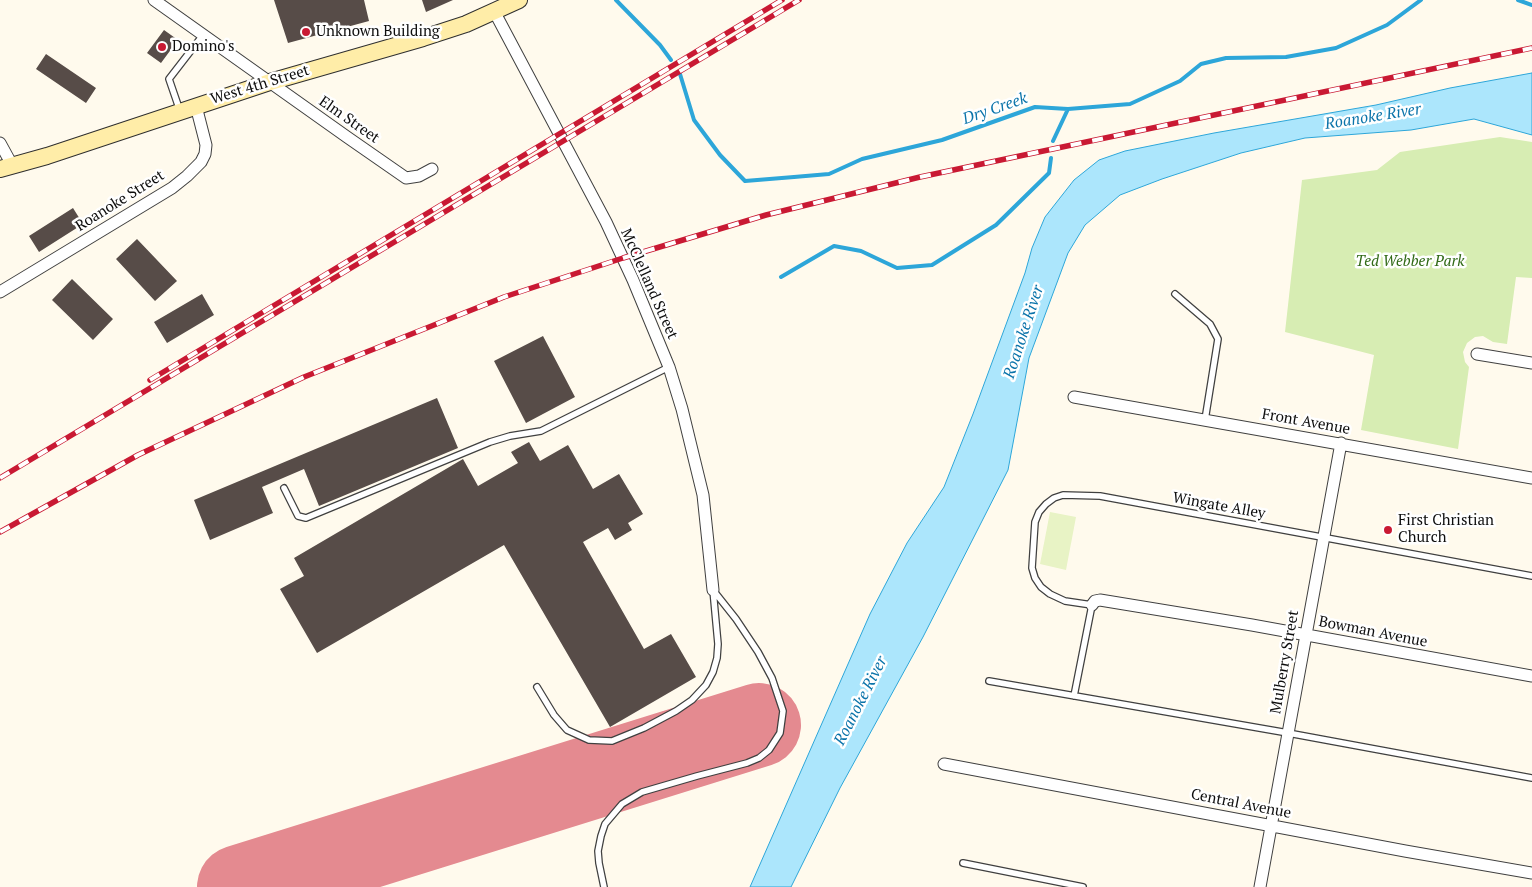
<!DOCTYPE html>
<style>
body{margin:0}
canvas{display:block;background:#fffaed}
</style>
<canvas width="1532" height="887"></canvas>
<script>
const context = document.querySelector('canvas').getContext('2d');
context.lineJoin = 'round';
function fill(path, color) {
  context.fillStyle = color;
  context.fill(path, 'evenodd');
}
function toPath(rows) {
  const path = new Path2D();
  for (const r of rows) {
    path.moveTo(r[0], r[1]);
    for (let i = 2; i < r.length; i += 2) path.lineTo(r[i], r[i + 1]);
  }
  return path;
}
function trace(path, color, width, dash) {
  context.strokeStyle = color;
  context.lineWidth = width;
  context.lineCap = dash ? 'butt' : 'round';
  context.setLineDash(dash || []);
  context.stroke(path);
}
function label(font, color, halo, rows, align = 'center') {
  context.font = font + ' "PT Serif",serif';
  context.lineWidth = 5;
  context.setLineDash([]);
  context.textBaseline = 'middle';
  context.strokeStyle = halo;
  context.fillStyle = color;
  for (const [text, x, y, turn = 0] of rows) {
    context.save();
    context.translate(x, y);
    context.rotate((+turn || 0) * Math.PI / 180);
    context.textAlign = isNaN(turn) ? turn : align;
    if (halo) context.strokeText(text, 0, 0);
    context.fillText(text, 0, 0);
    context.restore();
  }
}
const green = toPath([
 [1500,137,1532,142,1532,278,1516,277,1507,344,1493,342,1483,336,1475,337,1467,343,1463,352,1465,362,1469,367,1458,449,1361,430,1374,355,1285,332,1302,180,1377,170,1400,152]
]);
const pitch = toPath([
 [1050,512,1076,517,1066,570,1040,564]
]);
const water = toPath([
 [1532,73,1532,135,1474,119,1411,130,1305,138,1241,153,1162,179,1120,195,1085,225,1068,253,1029,358,1008,470,923,637,840,788,791,887,750,887,870,614,907,543,944,487,973,414,1025,273,1032,248,1045,217,1074,180,1099,160,1125,151,1214,133,1376,105,1450,88,1532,73]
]);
const stream = toPath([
 [616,0,660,45,671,60],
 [1518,0,1532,5],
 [680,74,694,120,720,155,745,181,794,177,829,174,862,159,942,140,1035,107,1068,109,1130,104,1180,81,1201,64,1226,58,1286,57,1336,48,1387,25,1421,0],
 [1053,141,1068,109],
 [781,277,834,246,861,251,897,268,932,265,996,225,1049,173,1051,158]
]);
const runway = toPath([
 [239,887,759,725]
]);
const building = toPath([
 [274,0,364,0,369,21,288,43],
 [422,0,453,0,426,12],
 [164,30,178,40,161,63,147,53],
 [46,54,96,88,86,103,36,69],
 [73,208,83,224,39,252,29,236],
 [137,239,177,281,155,301,116,259],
 [72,279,113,319,93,340,52,300],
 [202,294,214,315,167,343,154,322],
 [543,336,575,397,526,423,494,361],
 [437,398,458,448,319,506,304,469,262,487,273,513,210,540,194,500],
 [529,442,540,461,568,445,593,489,619,474,643,514,628,523,632,530,615,540,608,528,583,542,644,649,671,634,696,677,610,727,504,545,317,653,280,589,304,576,294,558,463,459,478,486,518,463,511,452]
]);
const lane = toPath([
 [180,111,169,79,203,35],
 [1175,294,1210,324,1218,339,1205,420],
 [284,488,298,516,306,518,490,442,510,436,541,431,669,367],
 [989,681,1288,733,1532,778],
 [537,687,554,715,567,730,589,740,612,741,644,728,676,711,692,700,706,685,713,672,717,658,718,644,713,590],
 [1074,696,1092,605,1065,601,1050,594,1041,587,1035,578,1032,568,1035,522,1039,512,1046,504,1054,498,1063,495,1100,496,1532,576],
 [963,863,1083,887],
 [604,887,599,863,598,851,601,836,605,824,622,804,642,792,697,776,747,763,759,758,769,750,780,733,783,711,772,678,758,652,736,619,713,590]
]);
const street = toPath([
 [154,0,347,137,406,178,419,176,432,169],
 [494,11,606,222,633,280,669,367,682,409,703,495,713,590],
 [0,143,12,165],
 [0,292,172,188,187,176,201,162,205,154,206,145,196,106],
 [1477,354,1532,363],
 [1074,397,1532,478],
 [1092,605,1095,601,1100,600,1252,625,1532,676],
 [944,764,1405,851,1532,873],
 [1260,887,1341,443]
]);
const secondary = toPath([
 [0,169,47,156,270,82,423,38,466,24,519,0]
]);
const rail = toPath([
 [150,380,782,0],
 [0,478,799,0],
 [0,532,138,455,304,377,504,297,623,258,766,215,920,177,1532,48]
]);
const markers = [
 [306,32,5,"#c91933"],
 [162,47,5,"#c91933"],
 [1388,530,5,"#c91933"]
];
const poiNames = [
 ["Unknown Building",316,32],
 ["Domino's",172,47],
 ["First Christian",1398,521],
 ["Church",1398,538]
];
const streetNames = [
 ["West 4th Street",260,85,-17],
 ["Elm Street",349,120,35],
 ["Roanoke Street",120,201,-32],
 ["McClelland Street",649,284,66],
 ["Front Avenue",1306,422,10],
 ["Wingate Alley",1219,506,10],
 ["Bowman Avenue",1373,632,11],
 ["Mulberry Street",1285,662,-80],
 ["Central Avenue",1241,804,11]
];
const parkNames = [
 ["Ted Webber Park",1410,262]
];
const waterNames = [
 ["Dry Creek",995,109,-19],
 ["Roanoke River",1373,117,-9],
 ["Roanoke River",1024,332,-72],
 ["Roanoke River",861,701,-63]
];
fill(green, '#d7edb3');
fill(pitch, '#e8f3c5');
fill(water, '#ace6fc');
trace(water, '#2da6d9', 1);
trace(stream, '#2da6d9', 4);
trace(runway, '#e48a90', 84);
fill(building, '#574c48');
trace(lane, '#404040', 8);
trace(street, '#404040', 13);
trace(secondary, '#2f2f2f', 18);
trace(lane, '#fff', 5.5);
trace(street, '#fff', 11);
trace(secondary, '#ffeda8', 16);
trace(rail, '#c91933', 5.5);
trace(rail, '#fff', 4, [11]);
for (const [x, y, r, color] of markers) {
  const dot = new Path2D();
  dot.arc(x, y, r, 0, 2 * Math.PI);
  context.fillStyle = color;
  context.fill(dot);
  trace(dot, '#fff', 2);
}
label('15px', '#0d0d0d', '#fff', poiNames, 'left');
label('15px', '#0d0d0d', '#fff', streetNames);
label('italic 15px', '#316a17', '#fff', parkNames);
label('italic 16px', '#0b74aa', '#fff', waterNames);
</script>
